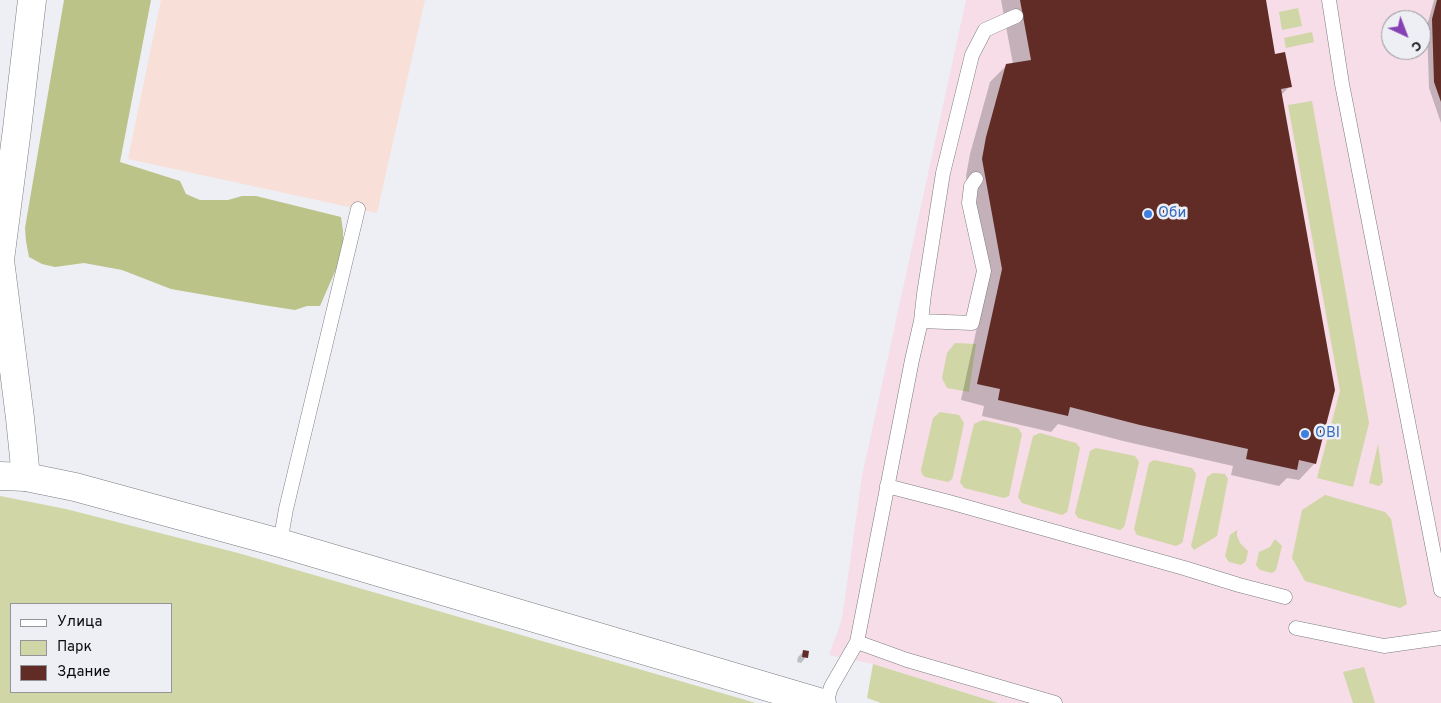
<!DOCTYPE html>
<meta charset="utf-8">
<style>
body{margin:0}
#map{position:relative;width:1441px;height:703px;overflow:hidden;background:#edeff4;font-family:Overpass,sans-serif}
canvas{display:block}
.legend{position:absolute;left:10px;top:603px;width:162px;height:90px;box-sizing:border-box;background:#edeff4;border:1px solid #939598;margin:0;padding:6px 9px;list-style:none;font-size:15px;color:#0c0d0e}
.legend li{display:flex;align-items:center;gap:10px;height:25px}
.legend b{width:25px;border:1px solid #939598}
.north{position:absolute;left:1381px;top:10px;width:50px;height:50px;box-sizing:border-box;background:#edeff4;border:1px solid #939598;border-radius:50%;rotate:137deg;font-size:14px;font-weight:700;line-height:20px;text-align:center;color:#0c0d0e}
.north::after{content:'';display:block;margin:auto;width:18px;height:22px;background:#8641b5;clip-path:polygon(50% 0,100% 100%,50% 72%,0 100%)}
</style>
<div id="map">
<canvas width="1441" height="703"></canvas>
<ul class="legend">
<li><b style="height:6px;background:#fff"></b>Улица</li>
<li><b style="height:14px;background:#d0d6a5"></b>Парк</li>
<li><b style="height:14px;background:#612c26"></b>Здание</li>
</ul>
<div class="north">С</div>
</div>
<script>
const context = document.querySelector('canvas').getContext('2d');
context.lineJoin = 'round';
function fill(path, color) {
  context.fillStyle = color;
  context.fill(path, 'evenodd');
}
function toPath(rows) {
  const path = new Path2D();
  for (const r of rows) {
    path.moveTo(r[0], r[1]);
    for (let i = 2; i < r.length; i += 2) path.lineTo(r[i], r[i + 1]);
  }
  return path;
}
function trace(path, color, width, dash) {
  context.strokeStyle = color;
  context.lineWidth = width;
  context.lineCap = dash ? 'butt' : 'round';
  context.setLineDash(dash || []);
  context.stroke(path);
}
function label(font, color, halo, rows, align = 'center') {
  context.font = font + ' Overpass,sans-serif';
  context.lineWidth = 5;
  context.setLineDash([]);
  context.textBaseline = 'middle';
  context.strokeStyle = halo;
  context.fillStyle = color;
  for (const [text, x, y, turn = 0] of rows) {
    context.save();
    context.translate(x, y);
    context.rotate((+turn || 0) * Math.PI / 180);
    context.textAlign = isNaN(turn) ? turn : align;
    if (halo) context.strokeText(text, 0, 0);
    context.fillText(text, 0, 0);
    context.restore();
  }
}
const commercial = toPath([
 [966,0,1441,0,1441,703,998,703,873,664,829,655,842,619,862,476],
 [1391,20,1421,20,1421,50,1391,50]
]);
const industrial = toPath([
 [161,0,425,0,377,213,128,159]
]);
const green = toPath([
 [1298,8,1302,26,1282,30,1279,12],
 [1312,32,1314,42,1286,48,1284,38],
 [1312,101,1369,423,1353,487,1317,478,1340,391,1288,105],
 [955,343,976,344,969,392,947,388,942,378,947,353],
 [940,412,959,415,964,423,953,476,952,479,948,482,925,477,922,474,921,470,933,418],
 [983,420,1018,428,1022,434,1009,496,1004,498,964,488,960,482,974,424],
 [1040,433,1076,443,1080,448,1068,509,1067,512,1062,515,1022,503,1018,497,1033,436],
 [1378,444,1383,482,1379,486,1369,483],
 [1096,448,1135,456,1139,462,1125,524,1124,527,1120,530,1078,518,1075,513,1090,451],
 [1154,460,1192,468,1196,474,1183,540,1182,543,1176,546,1137,535,1134,529,1149,463],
 [1213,473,1225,474,1228,479,1217,536,1194,550,1191,546,1207,477],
 [1325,495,1385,512,1391,519,1407,604,1400,608,1305,581,1292,558,1302,510],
 [0,496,66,509,238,553,756,703,0,703],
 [11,604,171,604,171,692,11,692],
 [1237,530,1237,536,1240,543,1248,551,1246,561,1241,565,1229,562,1225,556,1230,535],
 [1275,539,1282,546,1276,570,1272,573,1260,570,1256,565,1259,552,1270,547],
 [873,664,998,703,881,703,867,698],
 [1364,667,1375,703,1353,703,1343,672]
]);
const forest = toPath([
 [64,0,151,0,120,162,180,181,186,194,200,200,228,200,242,196,256,196,341,217,343,231,343,246,340,260,320,306,307,306,295,310,263,305,171,289,122,270,84,263,55,267,42,264,29,257,26,241,25,228]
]);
const shadow = toPath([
 [1001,0,1265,0,1274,56,1290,86,1281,95,1315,463,1299,480,1287,478,1279,486,1231,475,1233,466,1123,441,1058,424,1051,432,982,416,984,406,961,400,986,286,966,176,970,154,990,82,1006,66,1013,64],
 [1434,0,1441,0,1441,123,1429,88,1427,26],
 [803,652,806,657,801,663,797,662,798,657]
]);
const building = toPath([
 [1020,0,1266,0,1275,54,1285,52,1292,87,1281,89,1335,390,1316,464,1299,460,1297,470,1246,459,1248,449,1140,425,1070,407,1068,416,998,400,1000,389,977,384,1002,269,982,159,986,137,1006,64,1031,60],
 [1437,0,1441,0,1441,102,1434,82,1432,19],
 [803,650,809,651,808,658,802,657]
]);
const lane = toPath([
 [1329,0,1342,84,1441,590],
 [921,321,924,294,943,173,972,55,985,30,1016,16],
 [887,486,949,502,1184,568,1239,585,1285,597],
 [280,543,286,509,358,209],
 [1296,628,1384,646,1441,638],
 [857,642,907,660,1055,703],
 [826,703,831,687,857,642,912,360,921,321,972,323,984,271,969,203,971,186,976,179]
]);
const street = toPath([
 [26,477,75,487,280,543,822,703]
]);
const secondary = toPath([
 [0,260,17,129,32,0],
 [0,260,20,418,26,477,0,476]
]);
const markers = [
 [1148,214,5,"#3f7fe0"],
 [1305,434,5,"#3f7fe0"]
];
const shopNames = [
 ["Оби",1158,214],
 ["OBI",1315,434]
];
fill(commercial, '#f6dde7');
fill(industrial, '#f8dfd7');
fill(green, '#d0d6a5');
fill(forest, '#bbc388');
fill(shadow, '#0003');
fill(building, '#612c26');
trace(lane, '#7c7d81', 15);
trace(street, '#7c7d81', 29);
trace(secondary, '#7c7d81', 29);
trace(lane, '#fff', 14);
trace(street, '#fff', 28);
trace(secondary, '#fff', 28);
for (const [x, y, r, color] of markers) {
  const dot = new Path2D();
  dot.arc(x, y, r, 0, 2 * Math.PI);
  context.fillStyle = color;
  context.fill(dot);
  trace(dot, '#edeff4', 2);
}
label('15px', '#366cbe', '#edeff4', shopNames, 'left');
</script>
